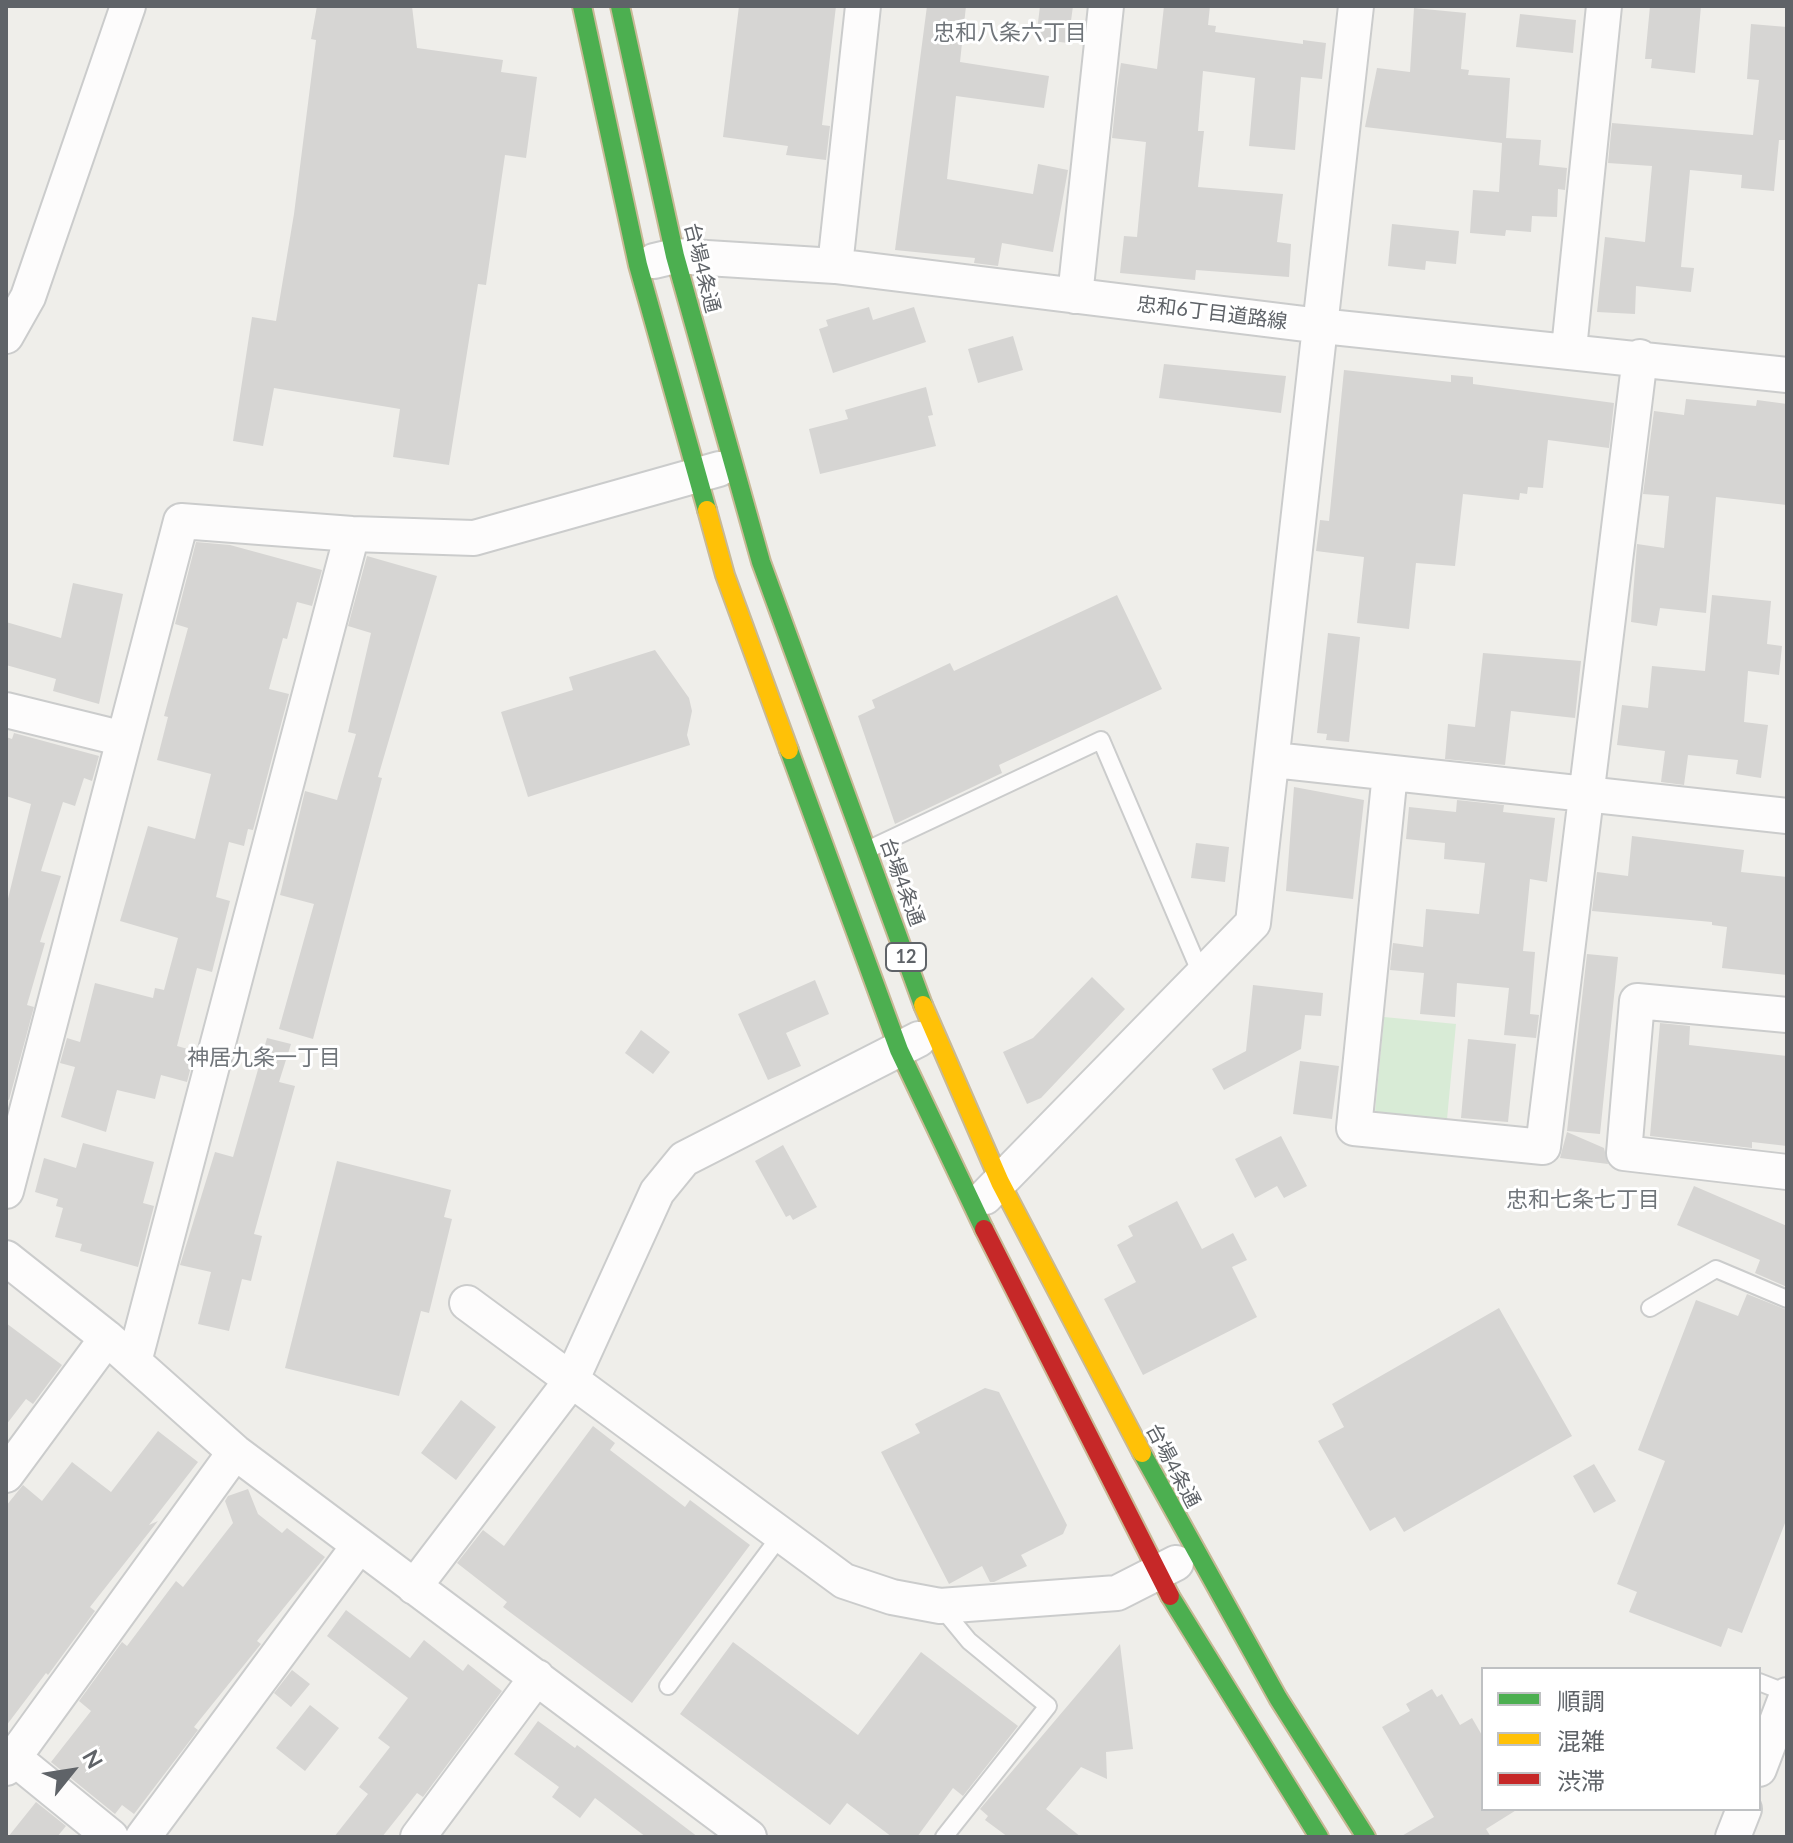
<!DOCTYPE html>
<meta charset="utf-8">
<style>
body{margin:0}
#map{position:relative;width:1793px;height:1843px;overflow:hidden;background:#efeeea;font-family:Lato,"Noto Sans JP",sans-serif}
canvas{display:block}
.frame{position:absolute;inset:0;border:8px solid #5f6368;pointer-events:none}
.legend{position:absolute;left:1481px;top:1667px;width:280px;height:144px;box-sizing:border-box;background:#fff;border:2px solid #bfc1c3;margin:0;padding:10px 14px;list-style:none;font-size:24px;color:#5f6368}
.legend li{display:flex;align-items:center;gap:16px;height:40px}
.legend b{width:40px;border:2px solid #bfc1c3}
.north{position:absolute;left:32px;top:1731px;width:80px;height:80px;-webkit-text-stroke:6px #fff;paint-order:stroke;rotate:60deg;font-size:22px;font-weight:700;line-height:32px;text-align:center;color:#5f6368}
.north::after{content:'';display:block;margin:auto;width:28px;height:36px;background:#5f6368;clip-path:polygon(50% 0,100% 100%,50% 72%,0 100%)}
</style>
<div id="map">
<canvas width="1793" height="1843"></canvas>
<div class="frame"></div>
<ul class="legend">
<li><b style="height:10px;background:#4caf50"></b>順調</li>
<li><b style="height:10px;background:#ffc107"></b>混雑</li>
<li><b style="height:10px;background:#c62828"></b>渋滞</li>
</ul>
<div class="north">N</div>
</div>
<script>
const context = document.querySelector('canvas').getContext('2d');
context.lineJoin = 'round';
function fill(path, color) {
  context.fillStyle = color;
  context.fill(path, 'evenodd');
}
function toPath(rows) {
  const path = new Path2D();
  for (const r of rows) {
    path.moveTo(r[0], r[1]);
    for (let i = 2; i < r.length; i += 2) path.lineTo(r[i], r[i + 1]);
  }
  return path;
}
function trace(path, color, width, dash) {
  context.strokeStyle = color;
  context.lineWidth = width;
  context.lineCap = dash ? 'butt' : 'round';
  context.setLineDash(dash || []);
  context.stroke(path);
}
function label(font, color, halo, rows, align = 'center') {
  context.font = font + ' Lato,"Noto Sans JP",sans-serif';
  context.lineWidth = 6;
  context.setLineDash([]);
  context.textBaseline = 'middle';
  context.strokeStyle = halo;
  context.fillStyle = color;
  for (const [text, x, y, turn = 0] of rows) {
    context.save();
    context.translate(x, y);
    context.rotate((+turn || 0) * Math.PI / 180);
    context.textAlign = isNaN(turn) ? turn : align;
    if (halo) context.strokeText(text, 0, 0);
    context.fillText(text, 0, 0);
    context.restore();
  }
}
const green = toPath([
 [1384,1017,1456,1024,1447,1119,1375,1112]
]);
const building = toPath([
 [317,6,412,6,417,48,503,60,501,72,537,77,526,158,505,155,486,285,478,284,449,465,393,457,400,409,274,388,263,446,233,441,252,317,276,321,294,214,316,40,311,39],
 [739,6,836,6,822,125,830,126,826,160,786,155,788,146,723,137],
 [927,6,966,6,960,62,1049,76,1044,108,956,96,947,179,1033,194,1038,164,1068,170,1053,252,1002,243,998,266,974,263,975,258,895,250],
 [1040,6,1073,6,1068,43,1036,39],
 [1164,6,1210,6,1208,25,1216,26,1215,32,1303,44,1303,40,1326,43,1322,79,1301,77,1295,150,1249,146,1255,78,1203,71,1198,131,1204,131,1198,187,1283,194,1277,242,1291,244,1289,277,1196,270,1195,280,1120,273,1124,236,1137,237,1146,142,1112,138,1117,89,1121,63,1157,69],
 [1650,6,1701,6,1695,73,1651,68,1652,59,1645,59],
 [1414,8,1466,13,1461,69,1469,70,1468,75,1510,78,1506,138,1541,140,1539,165,1567,168,1565,190,1558,189,1557,217,1532,216,1531,232,1506,230,1505,236,1470,233,1473,190,1499,192,1502,143,1365,127,1377,68,1410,72],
 [1520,14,1576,20,1573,53,1516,47],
 [1751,24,1787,27,1787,140,1779,140,1774,191,1741,188,1742,175,1690,170,1681,267,1694,268,1691,292,1636,286,1635,314,1597,312,1605,237,1645,242,1652,166,1608,163,1612,123,1753,135,1759,80,1747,79],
 [1392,224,1459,231,1456,264,1426,261,1425,270,1388,266],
 [869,307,873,320,914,307,926,342,833,373,819,329,828,326,826,320],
 [1013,336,1023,370,978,383,968,349],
 [1164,364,1286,376,1281,413,1159,398],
 [1344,370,1451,382,1451,375,1473,377,1473,384,1614,403,1609,448,1548,440,1543,488,1528,487,1527,494,1520,493,1519,500,1463,494,1455,566,1416,563,1409,629,1357,623,1364,557,1316,551,1320,520,1329,521],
 [926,387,933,415,928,416,936,446,820,474,809,429,848,419,845,410],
 [1686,399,1756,406,1757,400,1787,404,1787,505,1716,497,1706,613,1660,608,1657,626,1631,622,1637,544,1664,548,1669,496,1643,494,1654,411,1684,415],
 [196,542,230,545,322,570,312,606,297,602,287,639,283,638,269,689,289,694,253,830,248,829,244,846,229,842,216,897,230,901,212,972,197,968,177,1046,195,1051,187,1082,161,1075,155,1099,117,1090,106,1132,61,1117,75,1067,60,1063,67,1038,80,1042,95,983,153,998,155,988,164,990,178,938,120,921,148,826,195,839,211,774,157,760,168,717,164,716,188,628,175,624],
 [367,556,437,576,378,777,382,778,313,1039,279,1029,314,904,280,895,305,791,337,800,356,734,348,732,371,633,348,626],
 [73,583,123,594,99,704,53,691,56,679,6,665,6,622,61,638],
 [1117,595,1162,689,999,765,1002,773,895,824,858,716,875,708,872,700,950,663,954,671],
 [1712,595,1771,601,1767,644,1782,646,1779,675,1748,671,1744,722,1768,725,1761,778,1736,774,1738,760,1688,755,1684,785,1661,782,1665,751,1617,745,1622,705,1648,708,1652,666,1705,671],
 [1328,633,1360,637,1349,742,1326,740,1327,734,1317,733],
 [655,650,689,698,692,711,687,735,690,745,528,797,501,712,573,690,569,677],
 [1483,653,1581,661,1575,718,1511,711,1505,765,1445,759,1448,724,1475,727],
 [14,733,99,756,92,781,84,778,75,806,63,802,41,871,61,876,40,942,45,943,27,1005,34,1007,9,1100,6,1099,6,907,31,804,6,796,6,737,12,739],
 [1294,787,1364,800,1353,899,1286,891],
 [1457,800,1504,805,1503,812,1555,818,1547,882,1530,879,1523,951,1535,952,1530,1014,1539,1015,1536,1038,1504,1035,1509,988,1457,983,1455,1017,1420,1014,1424,973,1390,970,1393,943,1423,947,1426,909,1479,914,1485,863,1444,859,1445,843,1406,839,1409,807,1456,812],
 [1632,836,1744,850,1741,872,1787,877,1787,975,1722,968,1727,927,1712,925,1712,922,1592,911,1597,872,1628,876],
 [1196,843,1229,847,1225,882,1191,878],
 [1587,954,1618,957,1600,1134,1567,1131],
 [1092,977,1125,1009,1041,1098,1027,1104,1003,1052,1033,1038],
 [815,980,829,1014,786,1033,801,1066,768,1080,738,1014],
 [1253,985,1323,993,1321,1016,1305,1015,1301,1049,1224,1090,1212,1069,1246,1051],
 [1660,1023,1690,1026,1689,1045,1787,1056,1787,1146,1752,1142,1752,1148,1650,1136],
 [641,1030,670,1052,653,1074,625,1053],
 [267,1038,291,1044,279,1082,295,1086,254,1234,262,1236,251,1281,242,1279,229,1331,198,1324,211,1272,180,1265,215,1152,233,1157],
 [1468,1039,1516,1044,1508,1122,1461,1118],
 [1300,1061,1339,1066,1332,1119,1293,1114],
 [1567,1132,1604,1148,1608,1164,1560,1158],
 [1281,1136,1307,1186,1284,1198,1277,1186,1255,1198,1235,1159],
 [83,1143,154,1162,143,1203,154,1206,138,1267,80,1251,82,1244,55,1237,63,1208,56,1206,58,1199,35,1192,44,1158,76,1168],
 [783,1145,817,1207,793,1220,790,1215,786,1217,755,1161],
 [337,1161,451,1190,444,1217,452,1219,429,1313,421,1311,399,1396,285,1368],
 [1694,1186,1787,1226,1787,1287,1755,1273,1760,1260,1677,1225],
 [1177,1201,1202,1249,1233,1233,1247,1260,1232,1267,1257,1317,1143,1375,1104,1299,1136,1282,1117,1245,1133,1236,1128,1226],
 [1747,1294,1787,1310,1787,1518,1742,1633,1728,1628,1721,1647,1629,1612,1637,1592,1617,1584,1665,1461,1638,1450,1696,1300,1738,1316],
 [1499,1308,1572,1436,1404,1532,1395,1517,1370,1531,1318,1441,1344,1427,1332,1404],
 [6,1323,62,1365,33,1404,26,1399,6,1425],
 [985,1388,999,1392,1067,1525,1063,1534,1021,1555,1027,1566,994,1582,990,1582,982,1566,949,1584,881,1452,920,1433,915,1424],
 [461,1400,496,1427,456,1480,421,1453],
 [593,1426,615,1443,610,1450,685,1507,690,1500,750,1545,632,1703,503,1607,507,1602,457,1563,483,1530,504,1546],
 [158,1431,198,1462,149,1525,158,1521,90,1607,95,1611,48,1675,46,1673,6,1726,6,1506,23,1485,42,1501,72,1462,111,1492],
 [1594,1464,1616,1501,1594,1513,1573,1476],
 [248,1489,258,1514,282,1533,287,1528,325,1557,257,1641,261,1644,194,1727,198,1730,134,1814,122,1805,115,1814,51,1762,91,1711,79,1701,122,1642,127,1646,176,1581,183,1587,233,1523,225,1501,228,1496],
 [346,1610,410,1658,424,1640,463,1671,468,1664,502,1691,423,1797,417,1793,382,1837,334,1837,368,1794,359,1787,390,1747,378,1738,408,1698,327,1636],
 [733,1642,858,1735,921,1652,1018,1726,963,1796,953,1788,917,1837,892,1837,847,1803,830,1825,680,1714],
 [1120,1644,1133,1749,1106,1752,1107,1779,1081,1767,1046,1809,1081,1837,1008,1837,985,1820,988,1816,980,1809],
 [292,1670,310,1684,291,1707,274,1693],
 [1432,1689,1437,1697,1442,1694,1460,1725,1472,1718,1483,1737,1483,1809,1518,1809,1486,1829,1491,1837,1400,1837,1434,1817,1382,1727,1410,1711,1406,1704],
 [310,1705,339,1728,305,1771,276,1748],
 [538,1721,575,1748,577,1745,698,1837,646,1837,595,1798,580,1818,552,1797,559,1787,514,1754],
 [36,1802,66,1826,57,1837,8,1837]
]);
const lane = toPath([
 [867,850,1101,740,1202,976],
 [1650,1308,1716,1269,1787,1299],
 [941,1607,969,1641,1048,1706,944,1837],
 [1759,1682,1787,1693],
 [668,1686,781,1535]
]);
const street = toPath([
 [654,261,675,256,835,266,1321,326,1787,375],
 [835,266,863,6],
 [1075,296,1106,6],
 [6,336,28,297,128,6],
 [1569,349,1604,6],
 [6,710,124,739],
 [1274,760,1787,816],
 [1390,773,1354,1128,1543,1147,1640,357],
 [1787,1015,1637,1001,1624,1153,1787,1172],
 [6,1191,181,521,352,534,474,538,719,469],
 [985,1197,1253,923,1356,6],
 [6,1258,107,1338,235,1452,749,1837],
 [467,1303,844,1581,892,1597,940,1606,1117,1593,1176,1563],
 [134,1362,352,534],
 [6,1475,107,1338],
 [414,1587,571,1381,657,1192,684,1159,919,1039],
 [14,1758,111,1837],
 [6,1768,235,1452],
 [1759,1769,1787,1695],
 [143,1837,358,1547],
 [418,1837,537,1677],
 [1733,1837,1744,1809]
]);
const fast = toPath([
 [582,6,638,265,707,510],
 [620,6,675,256,761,562,923,1005],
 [789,750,899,1050,984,1229],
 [1142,1453,1278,1698,1366,1837],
 [1170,1596,1319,1837]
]);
const slow = toPath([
 [707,510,725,575,789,750],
 [923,1005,1000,1182,1142,1453]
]);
const jam = toPath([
 [984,1229,1170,1596]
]);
const shields = [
 [906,957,40]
];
const shieldNames = [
 ["12",906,957]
];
const streetNames = [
 ["台場4条通",702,268,76],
 ["忠和6丁目道路線",1212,313,7],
 ["台場4条通",902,882,70],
 ["台場4条通",1173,1466,62]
];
const neighbourhoodNames = [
 ["忠和八条六丁目",1010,33],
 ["神居九条一丁目",264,1058],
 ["忠和七条七丁目",1583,1200]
];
fill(green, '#d8ebd6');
fill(building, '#d6d5d3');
trace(lane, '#cbcccc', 20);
trace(street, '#cbcccc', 38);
trace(fast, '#c8b996', 22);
trace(slow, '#c8b996', 22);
trace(jam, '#c8b996', 22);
trace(lane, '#fdfcfc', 16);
trace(street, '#fdfcfc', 34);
trace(fast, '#4caf50', 18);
trace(slow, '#ffc107', 18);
trace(jam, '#c62828', 18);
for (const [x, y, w] of shields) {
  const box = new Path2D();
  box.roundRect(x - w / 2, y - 14, w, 28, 6);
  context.fillStyle = '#fff';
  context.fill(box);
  trace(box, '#5f6368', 2);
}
label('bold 18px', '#5f6368', null, shieldNames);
label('20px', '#5f6368', '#fff', streetNames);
label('22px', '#70757a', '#fff', neighbourhoodNames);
</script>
